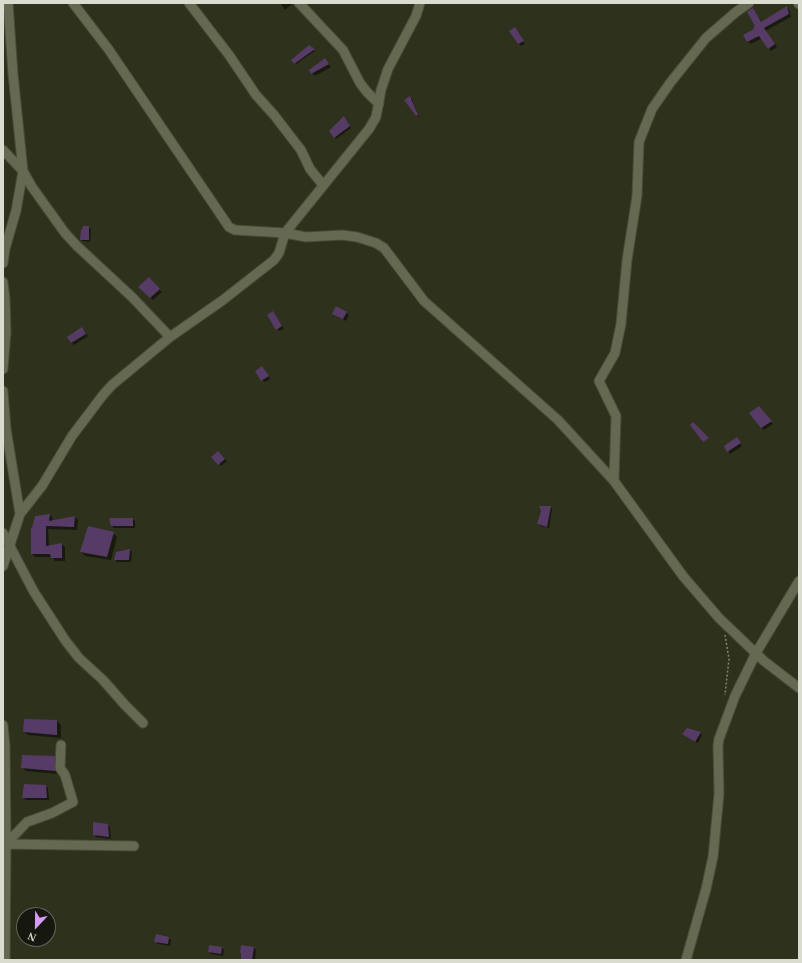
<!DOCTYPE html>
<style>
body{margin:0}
#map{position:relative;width:802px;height:963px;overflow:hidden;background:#2e311c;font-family:"Times New Roman",serif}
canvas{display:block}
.frame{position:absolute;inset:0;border:4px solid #d9dcce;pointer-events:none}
.north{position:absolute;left:16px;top:907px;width:40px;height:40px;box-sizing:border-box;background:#16180f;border:1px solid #64665b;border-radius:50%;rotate:202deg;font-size:11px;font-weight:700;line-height:16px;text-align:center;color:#d9dcce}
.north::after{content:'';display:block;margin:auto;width:14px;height:18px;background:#d79bf9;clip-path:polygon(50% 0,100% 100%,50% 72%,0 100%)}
</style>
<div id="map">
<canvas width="802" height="963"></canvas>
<div class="frame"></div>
<div class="north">N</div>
</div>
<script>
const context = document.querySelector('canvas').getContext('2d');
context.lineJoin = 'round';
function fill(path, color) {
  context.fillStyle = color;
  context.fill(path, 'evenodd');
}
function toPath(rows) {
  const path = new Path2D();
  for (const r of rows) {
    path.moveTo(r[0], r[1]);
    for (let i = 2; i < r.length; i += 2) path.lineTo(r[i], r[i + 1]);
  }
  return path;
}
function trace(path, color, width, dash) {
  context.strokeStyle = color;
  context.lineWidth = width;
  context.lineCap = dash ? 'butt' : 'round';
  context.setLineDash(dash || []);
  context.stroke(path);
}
const shadow = toPath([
 [282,3,291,3,292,4,285,10,281,4],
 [787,7,789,9,791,17,765,31,777,47,771,51,762,38,751,44,748,42,745,35,755,29,757,27,753,9,762,23],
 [517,31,525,44,521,46,519,43],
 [309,46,315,51,296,64,292,60],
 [327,62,331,67,315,76,312,73],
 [410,97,412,99,419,118,405,101],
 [345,119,351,128,336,139,330,131],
 [89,227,91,229,90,242,83,241,81,240],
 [149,278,162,292,153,300,140,287],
 [273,312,284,329,279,331,277,329],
 [333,313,347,313,349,315,346,321],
 [84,331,88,336,74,345,68,337],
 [264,370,270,379,265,382,262,380],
 [761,409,773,424,764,430,761,427],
 [739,441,742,446,730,454,726,446],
 [218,452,227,461,221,466,213,457],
 [550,507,552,509,549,528,540,526,538,524],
 [50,515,53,518,52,522,75,517,78,520,77,530,48,529,49,547,62,544,65,547,65,561,55,561,52,557,35,557,32,554],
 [133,519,135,521,135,528,114,528,112,526],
 [113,533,117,537,111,560,85,556,81,552],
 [130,550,132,553,131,562,117,562,115,559,117,553],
 [25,720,57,721,61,725,61,738,28,735,24,732],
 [700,733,702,735,698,743,686,736],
 [54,757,58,761,58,774,26,771,22,767],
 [46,786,48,788,49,800,26,800,23,798],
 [108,825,110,827,111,839,96,837,94,834],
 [168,937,171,940,170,946,158,944,156,942],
 [222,948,224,950,223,956,211,954,209,952],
 [254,948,256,950,255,959,256,960,241,960]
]);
const building = toPath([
 [787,6,789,14,764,28,775,44,768,49,759,36,747,42,743,35,754,29,753,28,755,26,747,12,753,8,761,22],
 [515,27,524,41,518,44,509,31],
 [309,45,315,49,294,64,291,60],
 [325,58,329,64,311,74,309,70],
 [410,96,418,115,416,116,404,100],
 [344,116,350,126,334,138,329,131],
 [83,226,89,226,89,240,80,240,81,230,82,230],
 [149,277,160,289,150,298,138,287],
 [336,306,347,312,343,319,332,314],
 [273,311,282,326,276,330,267,315],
 [82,327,86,334,71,343,67,337],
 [262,366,269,376,261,381,255,371],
 [759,406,772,421,761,428,749,413],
 [693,422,709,438,703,442,690,425],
 [737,437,741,443,727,452,724,446],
 [218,451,225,459,218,465,211,457],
 [539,506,551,506,547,527,537,524,541,511],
 [50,514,49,521,75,516,74,527,46,526,46,546,62,543,62,558,51,558,50,554,31,554,31,528,32,528,35,516],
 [109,518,133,518,133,526,111,526],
 [88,526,114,532,107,557,80,552],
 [130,549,129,560,114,560,116,552],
 [24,719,57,720,57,735,23,732],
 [687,728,701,732,695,742,682,734],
 [22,755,55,756,55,771,21,768],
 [24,784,46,785,47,798,22,798],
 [93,822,108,824,109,837,93,835],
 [156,934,169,937,168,944,154,942],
 [209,945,222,947,221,954,208,952],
 [241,945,254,947,252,960,241,960,241,953,240,952]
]);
const path = toPath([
 [725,635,729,659,725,695]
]);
const minor = toPath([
 [73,3,109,50,229,227,235,230,285,233,306,237,342,235,357,237,376,243,384,248,424,301,558,420,614,481,683,576,719,618,764,661,799,688],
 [189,3,229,55,256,95,274,115,301,150,310,169,323,185],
 [299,3,343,50,360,83,367,92,379,104],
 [798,3,799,4],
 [3,150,23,171,32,187,65,233,77,246,132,297,170,337],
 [3,263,5,249,16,211,23,171,13,74,8,3],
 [3,282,5,299,6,332,3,369],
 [3,391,6,429,20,514],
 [614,481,616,416,599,381,615,353,621,324,627,260,637,196,639,142,652,109,670,83,706,38,736,12,749,3],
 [3,533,34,592,65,640,79,658,103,680,125,705,143,723],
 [3,566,20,514,42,486,72,436,103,395,112,385,170,337,223,300,274,260,279,253,285,233,369,129,376,117,381,90,388,69,416,16,420,3],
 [3,725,5,746,6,844,5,960],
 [6,844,27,822,52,813,73,802,65,775,60,768,61,745],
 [6,844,134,846],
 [686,960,706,889,713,857,719,794,718,745,719,739,735,696,756,653,799,581]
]);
fill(shadow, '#0007');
fill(building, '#563b66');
trace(minor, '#494c38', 11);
trace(path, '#828574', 1.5, [2, 2]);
trace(minor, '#656952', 9);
</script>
